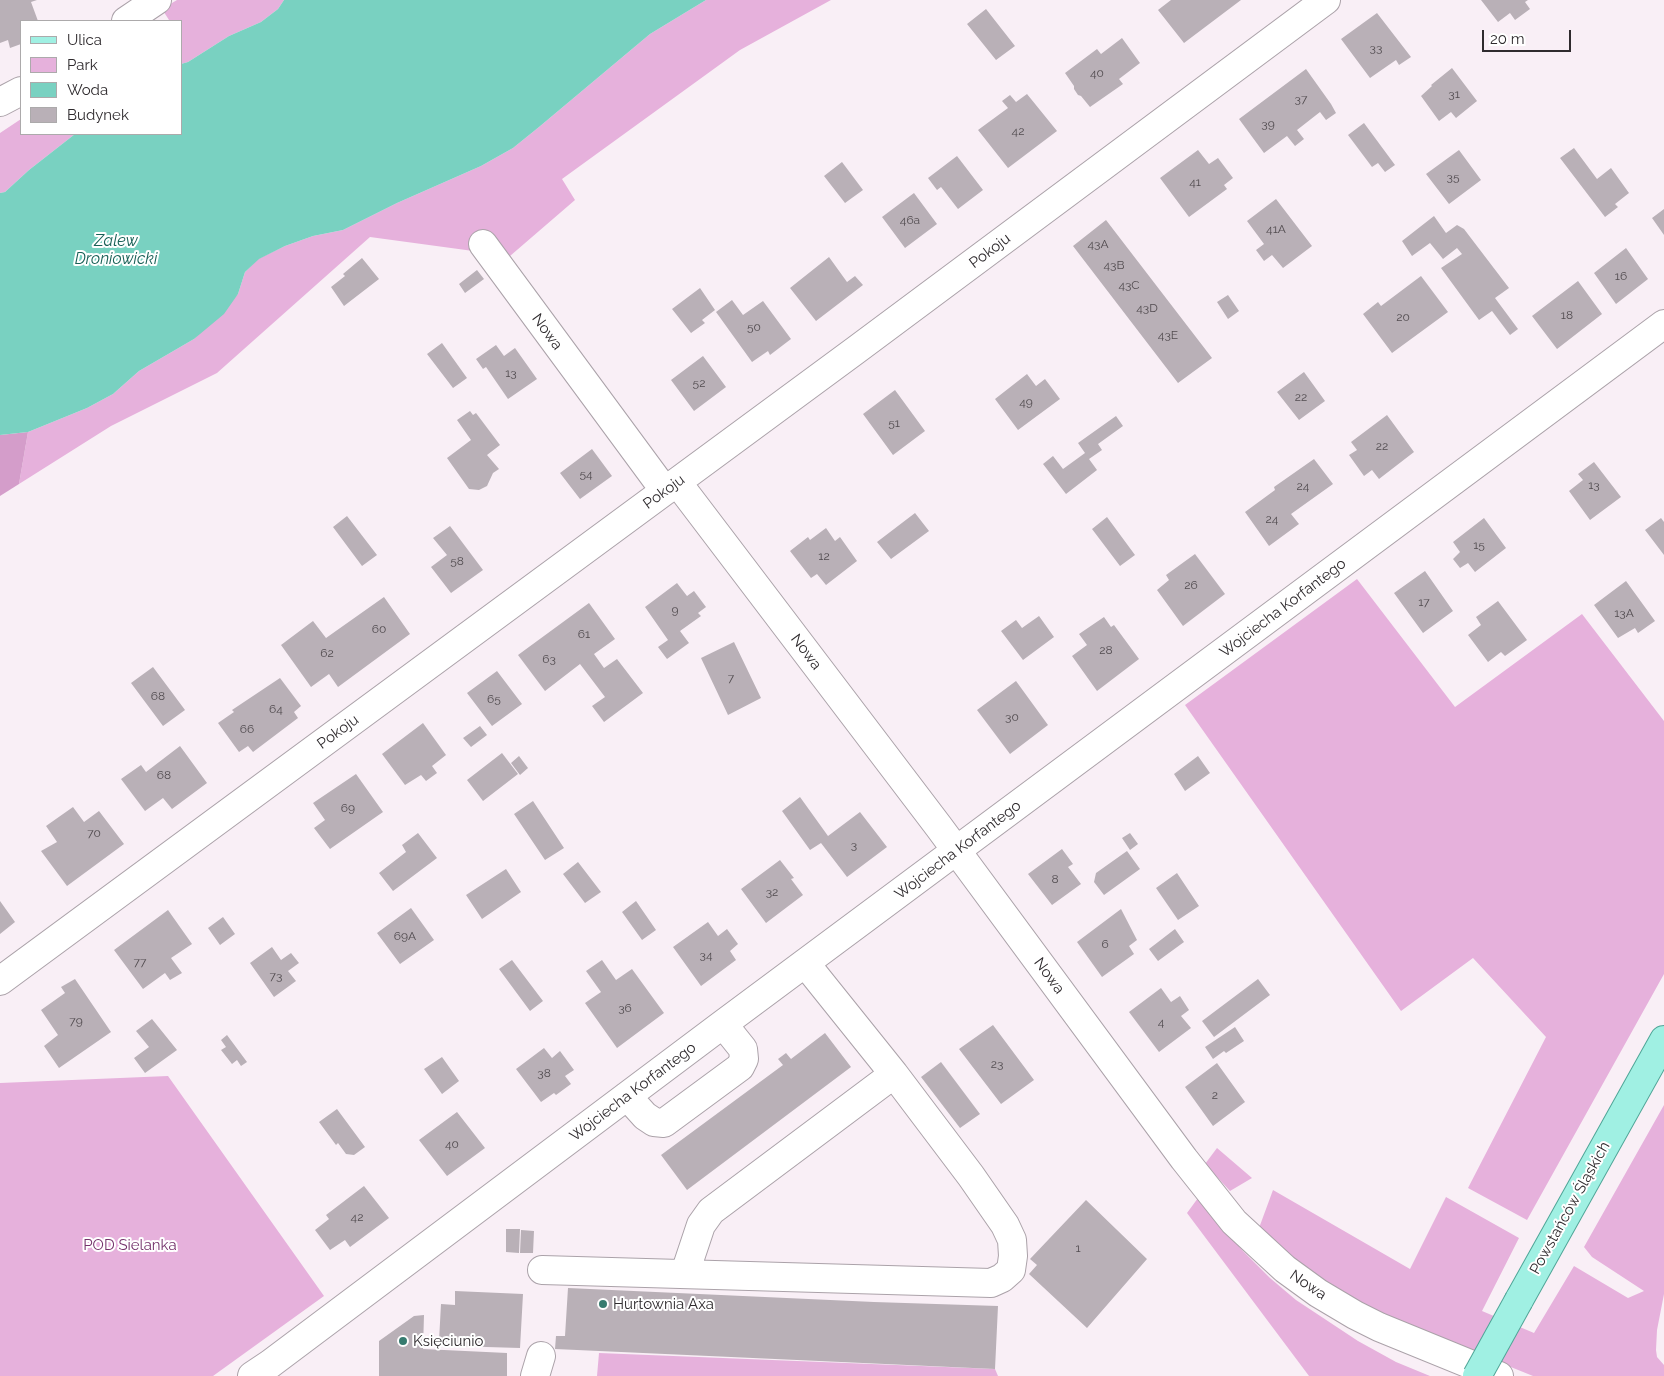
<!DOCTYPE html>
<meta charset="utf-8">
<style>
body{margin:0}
#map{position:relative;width:1664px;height:1376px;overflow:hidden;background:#f9eff6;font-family:Raleway,sans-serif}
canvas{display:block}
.legend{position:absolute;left:20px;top:20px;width:162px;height:115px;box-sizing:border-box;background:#fff;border:1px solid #acaaab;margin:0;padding:6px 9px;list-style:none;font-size:15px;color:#2f2b2e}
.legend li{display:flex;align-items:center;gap:10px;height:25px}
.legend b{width:25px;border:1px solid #acaaab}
.scale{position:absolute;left:1482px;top:30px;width:89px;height:22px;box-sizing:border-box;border:2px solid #2f2b2e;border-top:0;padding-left:6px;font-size:15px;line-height:18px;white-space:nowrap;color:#2f2b2e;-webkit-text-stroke:4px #fff;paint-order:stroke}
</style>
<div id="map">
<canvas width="1664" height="1376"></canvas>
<ul class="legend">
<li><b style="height:6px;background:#a0f0e3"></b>Ulica</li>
<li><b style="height:14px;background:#e6b1dc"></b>Park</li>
<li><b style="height:14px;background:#79d1c1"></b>Woda</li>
<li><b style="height:14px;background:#b9b0b7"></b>Budynek</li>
</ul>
<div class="scale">20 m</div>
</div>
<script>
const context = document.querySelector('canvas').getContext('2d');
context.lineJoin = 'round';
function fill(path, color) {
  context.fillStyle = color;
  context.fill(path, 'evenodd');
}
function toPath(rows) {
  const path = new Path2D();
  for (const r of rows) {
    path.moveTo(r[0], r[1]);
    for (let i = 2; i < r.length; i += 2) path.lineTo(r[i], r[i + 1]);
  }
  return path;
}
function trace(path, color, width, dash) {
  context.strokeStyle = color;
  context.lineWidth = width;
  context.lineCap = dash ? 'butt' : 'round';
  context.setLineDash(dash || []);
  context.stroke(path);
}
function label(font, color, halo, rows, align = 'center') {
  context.font = font + ' Raleway,sans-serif';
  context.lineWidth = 4;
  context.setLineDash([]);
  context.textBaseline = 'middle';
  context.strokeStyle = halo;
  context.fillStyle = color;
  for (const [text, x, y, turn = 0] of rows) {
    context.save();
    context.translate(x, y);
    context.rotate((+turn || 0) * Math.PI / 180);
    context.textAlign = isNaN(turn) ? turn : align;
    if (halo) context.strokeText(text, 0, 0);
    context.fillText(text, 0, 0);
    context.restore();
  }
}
const green = toPath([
 [177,0,284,0,278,9,261,22,229,36,188,62,181,64,181,21,167,21,169,20,162,9],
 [706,0,831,0,740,50,562,179,575,200,510,256,370,237,217,373,111,426,19,484,28,432,87,408,113,394,139,371,194,339,238,294,245,272,258,259,285,246,313,236,343,230,397,203,481,166,513,148,539,127,650,34],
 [21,119,21,134,75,134,29,170,5,192,0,193,0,133],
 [1357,579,1455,707,1582,614,1664,721,1664,974,1527,1220,1468,1188,1546,1037,1473,958,1401,1011,1185,705],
 [168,1076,324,1296,213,1376,0,1376,0,1083],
 [1664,1105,1664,1294,1657,1330,1656,1350,1657,1357,1664,1365,1664,1376,1533,1376,1417,1329,1355,1301,1320,1279,1288,1254,1259,1228,1273,1190,1410,1269,1446,1197,1519,1238,1482,1311,1534,1333,1574,1266,1628,1298,1644,1291,1592,1257,1584,1247],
 [1217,1148,1252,1178,1230,1191,1205,1164],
 [1198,1198,1243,1251,1270,1278,1296,1300,1358,1341,1396,1362,1430,1376,1309,1376,1187,1213],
 [599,1353,995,1369,998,1376,597,1376]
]);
const forest = toPath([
 [28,432,19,484,0,496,0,435]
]);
const water = toPath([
 [284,0,706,0,650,34,539,127,513,148,481,166,397,203,343,230,313,236,285,246,259,259,245,272,238,294,224,314,194,339,139,371,113,394,87,408,28,432,0,435,0,193,5,192,29,170,75,134,181,134,181,64,188,62,229,36,261,22,278,9]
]);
const building = toPath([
 [0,0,37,0,31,2,38,21,21,21,21,44,10,48,8,40,0,43],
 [1171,0,1241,0,1184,43,1158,10],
 [1481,0,1528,0,1525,2,1530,9,1515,20,1510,13,1498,22],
 [986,9,1015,46,996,60,967,24],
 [1377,13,1411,57,1399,65,1396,60,1370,78,1341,39],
 [1122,38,1140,63,1119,79,1123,84,1090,107,1081,96,1078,95,1074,89,1074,86,1065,73,1097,49,1101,54],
 [1452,68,1477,101,1456,118,1451,112,1439,121,1421,96,1432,86,1431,85],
 [1306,69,1331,104,1336,113,1326,120,1320,112,1297,130,1304,139,1295,146,1287,136,1264,153,1239,119],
 [1027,94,1057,131,1008,168,978,130,1008,108,1002,101,1010,95,1016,102],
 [1364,123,1395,165,1385,172,1378,163,1372,167,1348,135],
 [1574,148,1597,179,1611,168,1629,193,1615,204,1618,207,1605,217,1560,158],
 [1198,150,1209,164,1218,158,1233,178,1224,185,1227,189,1189,217,1160,178],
 [1459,150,1481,180,1449,204,1426,174],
 [957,156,983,190,958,209,941,187,937,190,928,178],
 [842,162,863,190,845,203,824,176],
 [914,193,937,224,905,248,882,217],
 [1276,199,1312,246,1283,268,1272,255,1264,261,1256,250,1264,244,1247,221],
 [1664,209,1664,235,1652,218],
 [1434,216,1446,233,1457,225,1464,229,1509,288,1495,298,1518,329,1510,335,1492,311,1479,320,1441,268,1462,254,1457,248,1443,259,1430,243,1412,256,1402,241],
 [1106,220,1212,358,1178,383,1073,246],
 [1626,248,1648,279,1616,304,1594,273],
 [829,257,847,282,855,276,863,285,816,321,790,288],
 [362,258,379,279,344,306,331,287,345,276,343,274],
 [477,270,484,279,465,293,459,284],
 [1421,276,1448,312,1392,353,1363,314,1378,302,1381,306],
 [1578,281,1602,314,1557,349,1532,316],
 [700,288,715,310,702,320,705,323,691,333,672,309],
 [1228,295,1239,311,1228,319,1217,302],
 [732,300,743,315,763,301,791,339,770,355,768,351,752,362,716,312],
 [442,343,467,378,453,388,427,354],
 [496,345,504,356,515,348,537,379,508,399,486,367,483,369,476,359],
 [703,356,726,387,694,411,671,380],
 [1304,372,1325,401,1299,420,1277,392],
 [1027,374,1036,386,1045,379,1060,399,1018,430,995,399],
 [895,390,925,431,893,455,863,414],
 [470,411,473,415,476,413,500,445,487,455,499,469,493,473,487,486,479,490,469,489,447,458,471,440,457,420],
 [1387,415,1414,452,1379,479,1372,470,1364,476,1349,455,1357,450,1351,442],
 [1116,416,1123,426,1098,444,1102,450,1089,459,1097,470,1066,494,1043,464,1053,456,1063,469,1085,453,1078,443],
 [592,449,612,476,580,499,560,473],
 [1314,459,1333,484,1291,514,1299,524,1269,546,1245,512,1275,490,1274,487],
 [1594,462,1621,497,1590,520,1569,491,1583,480,1578,474],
 [915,513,929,531,891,559,877,542],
 [347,516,377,555,362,566,333,527],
 [1107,517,1135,555,1120,566,1092,529],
 [1484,518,1506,548,1475,572,1468,563,1460,568,1453,559,1460,552,1453,542],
 [1661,518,1664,522,1664,555,1645,530],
 [450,526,483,570,451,593,431,567,447,555,433,538],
 [826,528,835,541,840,537,857,561,826,585,817,574,811,578,790,551,808,537,810,540],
 [1195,554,1225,594,1183,626,1157,590,1169,580,1166,575],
 [1425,571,1453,611,1423,633,1394,593],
 [1626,581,1655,621,1638,633,1635,628,1618,638,1594,605],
 [677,583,687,596,694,591,706,607,698,613,701,616,680,631,689,643,667,659,658,647,668,640,645,607],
 [384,597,410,634,338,687,329,674,311,687,281,645,313,621,326,638],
 [1498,601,1527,640,1505,656,1501,652,1488,662,1468,635,1481,625,1476,617],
 [589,603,615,639,594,654,604,668,617,659,643,693,604,722,592,706,605,697,580,664,545,691,518,655],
 [1039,616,1054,637,1023,660,1001,631,1016,620,1022,628],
 [1104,617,1111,627,1114,625,1139,659,1097,691,1072,656,1087,645,1079,634],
 [734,642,761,698,728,715,701,658],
 [153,667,185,710,163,726,131,683],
 [497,671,522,704,492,726,467,693],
 [280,678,301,706,294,712,298,718,253,752,248,746,239,752,218,723,234,712,232,710],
 [1016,681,1048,725,1010,754,977,710],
 [423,723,446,755,432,766,437,773,426,781,421,775,405,785,382,754],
 [480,726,487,735,471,747,463,738],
 [180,746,207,783,172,809,163,798,145,811,121,779,141,765,146,772],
 [502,753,518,774,483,801,467,780],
 [519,756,528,768,520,775,511,763],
 [1198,756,1210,773,1185,791,1174,774],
 [356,774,383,812,330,849,314,828,325,820,313,803],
 [800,797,828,836,860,812,887,847,847,877,821,843,810,850,782,811],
 [533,801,564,848,545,860,514,814],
 [73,807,84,822,99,811,124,844,67,886,41,851,57,842,46,826],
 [418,833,437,858,393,891,379,873,406,852,402,845],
 [1130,833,1138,844,1130,850,1122,838],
 [1062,849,1073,864,1068,867,1081,884,1052,905,1028,874],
 [1127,851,1140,869,1104,895,1094,882,1096,873],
 [780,860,794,878,791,879,803,895,766,923,741,889],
 [578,862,601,892,585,903,563,874],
 [506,869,521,892,482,919,466,895],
 [1177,873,1199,906,1178,920,1156,888],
 [0,901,15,922,0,934],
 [636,901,656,930,642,940,622,912],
 [411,908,434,940,400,964,377,933],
 [1121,909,1137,940,1129,946,1134,954,1102,977,1077,942],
 [168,910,192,944,171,958,182,973,170,980,165,973,143,989,114,950],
 [223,917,235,934,220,945,208,928],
 [708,922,718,936,727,929,738,944,730,951,736,960,701,986,673,947],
 [1175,929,1184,942,1158,961,1149,949],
 [272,947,281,960,291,953,299,963,288,971,296,981,274,997,250,963],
 [512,960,543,1001,530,1011,499,969],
 [602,960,616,980,632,969,664,1013,617,1048,585,1003,601,992,586,971],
 [75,979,111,1032,59,1068,44,1046,58,1035,41,1010,65,993,61,987],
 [1258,979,1270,995,1214,1037,1202,1021],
 [1161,988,1171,1002,1180,996,1189,1010,1181,1016,1191,1028,1159,1052,1129,1012],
 [152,1019,177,1050,145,1073,134,1058,149,1047,136,1031],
 [993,1025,1034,1080,1001,1104,959,1049],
 [1235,1027,1244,1041,1226,1053,1224,1051,1213,1059,1205,1047],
 [825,1033,851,1067,687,1190,661,1155,783,1065,778,1059,786,1053,791,1059],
 [227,1035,247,1062,241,1066,237,1060,232,1064,221,1050,226,1047,221,1040],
 [544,1048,552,1058,560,1051,574,1070,565,1076,571,1084,556,1095,554,1093,541,1102,516,1069],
 [442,1057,459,1081,442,1094,424,1069],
 [941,1062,980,1114,960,1128,921,1077],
 [1217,1063,1245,1102,1213,1126,1185,1087],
 [337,1109,365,1147,354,1155,346,1154,338,1143,336,1145,319,1122],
 [457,1112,485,1148,447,1176,419,1140],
 [364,1186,389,1218,350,1247,345,1240,330,1250,315,1230,329,1219,326,1215],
 [1086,1200,1147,1259,1087,1328,1029,1274,1037,1265,1030,1259],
 [506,1229,520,1229,519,1253,506,1252],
 [521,1230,534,1231,533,1253,520,1253],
 [568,1288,874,1302,998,1306,995,1369,555,1349,556,1336,565,1336],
 [455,1291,523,1294,520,1348,453,1346,453,1342,439,1341,441,1304,455,1305],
 [424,1315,423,1349,507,1353,507,1376,379,1376,379,1341,414,1316]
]);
const minor = toPath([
 [126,21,157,0],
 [0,102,21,91],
 [483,244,665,491],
 [677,482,939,827,1184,1159,1234,1222,1285,1269,1318,1293,1355,1315,1379,1327,1499,1376],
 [0,981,856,350,1326,0],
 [627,1096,645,1116,654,1122,664,1123,740,1067,744,1059,743,1049,723,1024],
 [542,1270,991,1283,1002,1278,1011,1270,1013,1256,1012,1240,1005,1225,971,1176,894,1074,805,963],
 [685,1273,701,1225,711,1211,894,1074],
 [252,1376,270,1364,723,1024,1664,324],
 [535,1376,541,1356]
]);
const major = toPath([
 [1519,1300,1664,1040]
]);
const majorBridge = toPath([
 [1477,1376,1519,1300]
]);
const markers = [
 [603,1304,5,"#367b6f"],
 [403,1341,5,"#367b6f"]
];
const numberNames = [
 ["33",1376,48],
 ["40",1097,73],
 ["31",1454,94],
 ["37",1301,99],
 ["39",1268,124],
 ["42",1018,131],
 ["35",1453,177],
 ["41",1195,182],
 ["46a",910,220],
 ["41A",1276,229],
 ["43A",1098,244],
 ["43B",1114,265],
 ["16",1621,276],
 ["43C",1129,285],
 ["43D",1147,308],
 ["18",1567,315],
 ["20",1403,317],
 ["50",754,327],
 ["43E",1168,335],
 ["13",511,373],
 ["52",699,383],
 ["22",1301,397],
 ["49",1026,402],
 ["51",894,423],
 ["22",1382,446],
 ["54",586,474],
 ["13",1594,485],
 ["24",1303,486],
 ["24",1272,519],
 ["15",1479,545],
 ["12",824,556],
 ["58",457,561],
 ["26",1191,585],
 ["17",1424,602],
 ["9",675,610],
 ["13A",1624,613],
 ["60",379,629],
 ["61",584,634],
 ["28",1106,650],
 ["62",327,653],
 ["63",549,659],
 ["7",731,678],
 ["68",158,696],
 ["65",494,699],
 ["64",276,709],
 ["30",1012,717],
 ["66",247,729],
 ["68",164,775],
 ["69",348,808],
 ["70",94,833],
 ["3",854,845],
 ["8",1055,879],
 ["32",772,892],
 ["69A",405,936],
 ["6",1105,944],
 ["34",706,955],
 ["77",140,962],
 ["73",276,976],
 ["36",625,1008],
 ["79",76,1021],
 ["4",1161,1022],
 ["23",997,1064],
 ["38",544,1073],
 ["2",1215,1095],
 ["40",452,1144],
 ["42",357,1217],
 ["1",1078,1248]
];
const streetNames = [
 ["Pokoju",990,251,-37],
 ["Nowa",547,332,54],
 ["Pokoju",664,492,-36],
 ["Wojciecha Korfantego",1283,608,-37],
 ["Nowa",806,652,53],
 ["Pokoju",338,732,-36],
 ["Wojciecha Korfantego",958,850,-37],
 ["Nowa",1049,976,54],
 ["Wojciecha Korfantego",633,1092,-37],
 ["Powstańców Śląskich",1570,1208,-61],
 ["Nowa",1308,1285,34]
];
const parkNames = [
 ["POD Sielanka",130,1245]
];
const poiNames = [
 ["Hurtownia Axa",613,1304],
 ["Księciunio",413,1341]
];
const waterNames = [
 ["Zalew",116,241],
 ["Droniowicki",116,259]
];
fill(green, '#e6b1dc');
fill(forest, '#d49dca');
fill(water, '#79d1c1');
fill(building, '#b9b0b7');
trace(minor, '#aba2a9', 30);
trace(major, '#4fa597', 30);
trace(minor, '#fff', 28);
trace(major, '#a0f0e3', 28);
trace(majorBridge, '#4fa597', 30, []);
trace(majorBridge, '#a0f0e3', 28);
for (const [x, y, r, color] of markers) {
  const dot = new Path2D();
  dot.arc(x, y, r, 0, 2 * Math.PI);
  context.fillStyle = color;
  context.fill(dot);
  trace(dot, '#fff', 2);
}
label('12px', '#524c50', null, numberNames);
label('15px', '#2f2b2e', '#fff', streetNames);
label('15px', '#75336c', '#fff', parkNames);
label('15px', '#2f2b2e', '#fff', poiNames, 'left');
label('italic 16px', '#196157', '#fff', waterNames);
</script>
